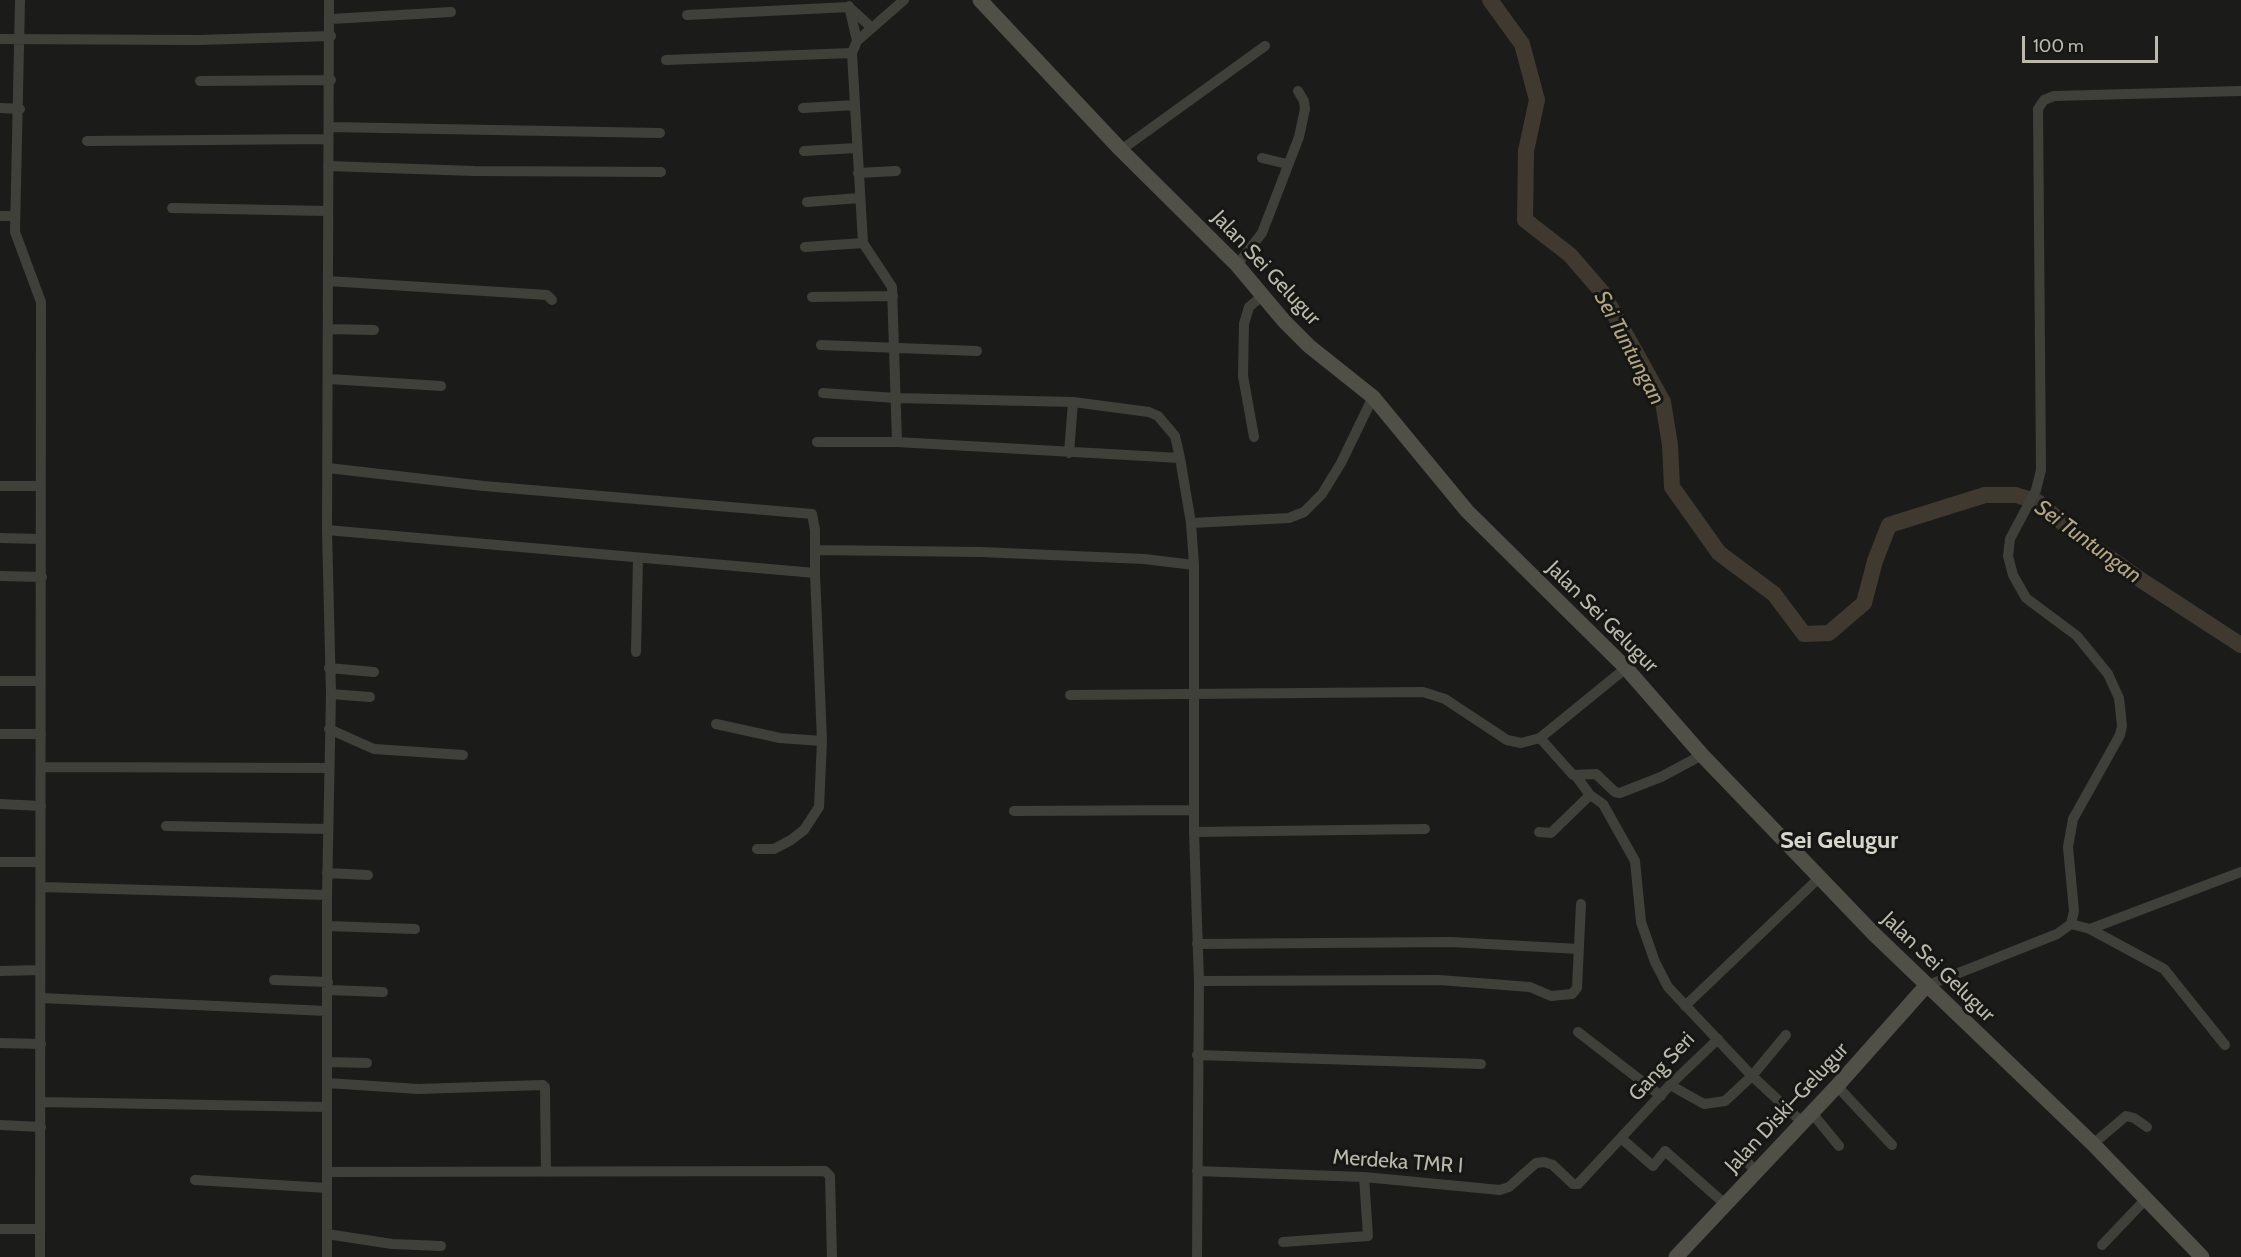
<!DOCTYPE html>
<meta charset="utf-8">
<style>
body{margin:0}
#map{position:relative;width:2241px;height:1257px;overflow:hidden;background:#1b1b19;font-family:Cabin,sans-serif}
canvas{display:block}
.scale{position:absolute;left:2022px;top:36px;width:136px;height:27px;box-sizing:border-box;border:3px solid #bab9ac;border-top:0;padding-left:8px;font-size:18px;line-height:21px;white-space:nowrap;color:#bab9ac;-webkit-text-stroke:4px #161614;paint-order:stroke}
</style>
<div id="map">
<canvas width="2241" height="1257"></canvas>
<div class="scale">100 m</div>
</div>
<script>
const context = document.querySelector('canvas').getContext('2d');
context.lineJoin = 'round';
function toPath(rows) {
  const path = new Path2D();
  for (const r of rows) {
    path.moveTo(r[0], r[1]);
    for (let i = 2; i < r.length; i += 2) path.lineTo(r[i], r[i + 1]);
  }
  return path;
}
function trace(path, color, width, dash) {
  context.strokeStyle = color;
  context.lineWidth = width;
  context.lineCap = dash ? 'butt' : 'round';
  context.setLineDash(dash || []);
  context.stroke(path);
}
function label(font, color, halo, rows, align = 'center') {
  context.font = font + ' Cabin,sans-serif';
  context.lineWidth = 6;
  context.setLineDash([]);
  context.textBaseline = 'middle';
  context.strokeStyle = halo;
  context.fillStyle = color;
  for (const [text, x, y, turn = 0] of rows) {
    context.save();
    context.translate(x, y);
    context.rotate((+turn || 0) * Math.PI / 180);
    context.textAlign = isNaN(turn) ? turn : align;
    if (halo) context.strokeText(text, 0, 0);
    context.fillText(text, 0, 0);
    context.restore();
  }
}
const river = toPath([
 [1490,0,1522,44,1537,100,1526,151,1525,220,1570,255,1602,292,1663,402,1670,445,1672,487,1719,553,1774,594,1804,634,1829,633,1864,603,1875,561,1889,525,1985,495,2016,495,2038,502,2077,535,2141,580,2241,645]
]);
const minor = toPath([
 [20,0,15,232,41,302,40,1257],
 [849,6,857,41],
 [687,15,849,7,872,28],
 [331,19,451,12],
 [0,39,198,40,331,36],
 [666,60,852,53],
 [200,81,331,80],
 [0,108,20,109],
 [803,108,855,105],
 [329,127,660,133],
 [87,141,328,139],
 [1121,150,1265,46],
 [804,151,856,148],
 [1262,158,1287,164],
 [328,166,474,171,661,172],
 [858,173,896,171],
 [807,202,859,198],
 [172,208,327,211],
 [0,216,14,216],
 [805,247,863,243],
 [1237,265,1262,233,1299,137,1305,109,1304,101,1298,91],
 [328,281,547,295,552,300],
 [812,297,893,296],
 [329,329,374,330],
 [821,345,977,351],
 [329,379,441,386],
 [823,393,896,398,1073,402,1069,453],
 [1073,402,1149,412,1158,416,1175,436,1180,458],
 [1254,437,1243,376,1244,324,1249,307,1262,296],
 [817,442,897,442,1180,458,1191,523,1194,565,1194,832,1199,981,1197,1257],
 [897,442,892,287,863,243,852,53,857,41,904,0],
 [328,468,484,486,812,514,815,530,815,573,822,741,819,807,804,830,791,840,774,849,757,849],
 [0,486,41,486],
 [1191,523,1289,518,1304,512,1322,494,1341,463,1373,397],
 [327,530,815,573],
 [0,538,41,539],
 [815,550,981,552,1144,559,1194,565],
 [0,576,42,577],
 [636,652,638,559],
 [329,668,374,672],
 [0,681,40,681],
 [331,694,370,697],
 [1070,695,1423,692,1445,699,1507,740,1521,743,1540,738,1626,668],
 [716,724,780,738,822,741],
 [329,729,374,749,463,755],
 [0,734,41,734],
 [1540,738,1573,775,1596,774,1615,792,1620,793,1661,777,1702,755],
 [41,767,328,768],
 [1576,776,1590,795,1603,804,1635,861,1641,922,1655,962,1668,987,1752,1076,1803,1123],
 [0,804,41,806],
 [1014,811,1194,810],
 [166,826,328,829],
 [1194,832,1425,829],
 [1539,832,1551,833,1590,795],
 [0,862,40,862],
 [327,873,368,875],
 [41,887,327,895],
 [2071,924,2090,929,2164,969,2225,1045],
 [327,926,415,929],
 [2090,929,2241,872],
 [1197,944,1451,942,1579,949],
 [0,971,40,970],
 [274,980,328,982],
 [1199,981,1439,980,1530,987,1551,996,1572,994,1577,988,1581,904],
 [1926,986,2057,934,2071,924,2074,911,2068,847,2073,819,2120,735,2122,726,2119,698,2108,674,2077,636,2026,598,2013,575,2008,556,2010,539,2036,490,2041,470,2038,109,2044,100,2054,96,2241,91],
 [328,990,383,992],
 [41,998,327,1011],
 [1685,1006,1820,877],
 [1578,1032,1661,1096],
 [0,1043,41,1044],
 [1197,1055,1481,1064],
 [327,1062,367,1063],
 [327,1083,418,1089,543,1085,545,1087,546,1172],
 [1670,1085,1704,1104,1725,1101,1752,1076,1786,1035],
 [1837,1086,1892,1145],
 [41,1102,327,1107],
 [1812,1113,1839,1146],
 [0,1125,41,1127],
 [1622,1139,1653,1166,1665,1151,1725,1204],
 [2093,1144,2126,1116,2134,1118,2147,1127],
 [1743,1158,1757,1172],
 [1197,1171,1364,1177,1500,1190,1509,1187,1536,1163,1544,1162,1553,1165,1573,1184,1578,1184,1670,1085,1718,1039],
 [328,1172,825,1171,830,1176,832,1257],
 [195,1180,327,1188],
 [0,1229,40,1229],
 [327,1234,392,1244,441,1246],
 [1283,1242,1368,1236,1364,1177],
 [2102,1245,2145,1200],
 [327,1257,327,895,331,694,327,530,329,0]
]);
const secondary = toPath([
 [980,0,1121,150,1237,265,1284,321,1309,346,1373,397,1467,511,1626,668,1702,755,1874,934,2093,1144,2202,1257],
 [1676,1257,1837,1086,1926,986]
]);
const streetNames = [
 ["Jalan Sei Gelugur",1266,268,47],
 ["Jalan Sei Gelugur",1602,617,45],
 ["Jalan Sei Gelugur",1938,967,44],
 ["Gang Seri",1662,1067,-47],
 ["Jalan Diski–Gelugur",1787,1108,-47],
 ["Merdeka TMR I",1398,1162,4]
];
const waterNames = [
 ["Sei Tuntungan",1629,348,62],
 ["Sei Tuntungan",2088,542,36]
];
const quarterNames = [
 ["Sei Gelugur",1839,841]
];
trace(river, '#3f3930', 16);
trace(minor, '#40403a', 10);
trace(secondary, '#505049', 15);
label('21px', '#bab9ac', '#161614', streetNames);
label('italic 22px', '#b2a486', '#161614', waterNames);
label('bold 24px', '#d6d6cd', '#161614', quarterNames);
</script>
